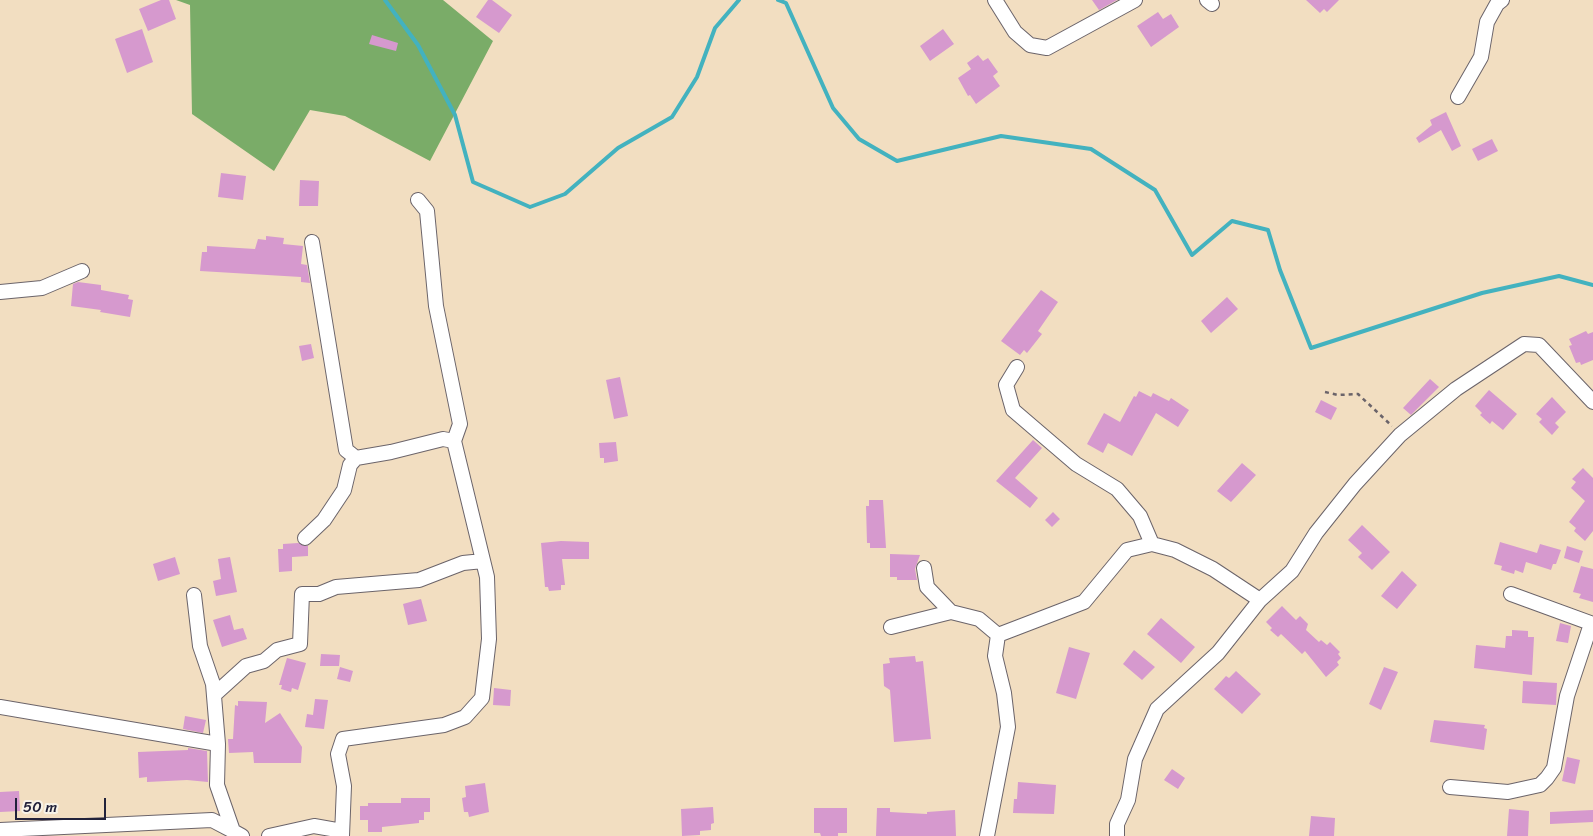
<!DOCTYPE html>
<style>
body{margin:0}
#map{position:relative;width:1593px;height:836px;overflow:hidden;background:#f2dec1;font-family:Sriracha,sans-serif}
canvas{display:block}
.scale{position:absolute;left:15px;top:798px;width:91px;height:22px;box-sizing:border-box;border:2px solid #22223b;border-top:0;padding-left:6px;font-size:15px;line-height:18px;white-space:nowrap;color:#22223b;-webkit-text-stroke:4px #f7f3e8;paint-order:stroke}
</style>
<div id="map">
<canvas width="1593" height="836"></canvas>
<div class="scale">50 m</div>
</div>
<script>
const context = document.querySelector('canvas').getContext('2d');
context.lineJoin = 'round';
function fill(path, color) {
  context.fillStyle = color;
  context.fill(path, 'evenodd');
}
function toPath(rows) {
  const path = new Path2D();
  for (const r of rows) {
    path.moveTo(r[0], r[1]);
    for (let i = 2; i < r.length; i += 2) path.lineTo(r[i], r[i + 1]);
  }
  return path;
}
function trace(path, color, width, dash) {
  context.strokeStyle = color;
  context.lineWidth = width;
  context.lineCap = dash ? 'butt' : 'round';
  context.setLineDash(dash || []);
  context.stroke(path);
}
const forest = toPath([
 [176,0,443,0,493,41,430,161,345,116,310,110,274,171,192,114,190,5]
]);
const stream = toPath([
 [385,0,418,45,455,115,473,182,530,207,565,194,618,148,672,117,697,77,715,28,739,0],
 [778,0,786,3,833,108,859,139,897,161,1001,136,1091,149,1155,190,1192,255,1232,221,1268,230,1280,270,1311,348,1482,293,1559,276,1593,285]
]);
const building = toPath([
 [161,0,169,0,176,19,148,31,139,9],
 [488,0,492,0,512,15,499,33,476,17],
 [1092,0,1117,0,1099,10],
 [1306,0,1339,0,1327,12,1324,9,1320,13],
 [1158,12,1163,19,1171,14,1179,27,1151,47,1137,26],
 [142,29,153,62,127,73,115,39],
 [943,29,954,44,930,61,920,46],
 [372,35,398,43,396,51,369,44],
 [978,55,983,61,988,58,998,72,993,76,1000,86,976,104,970,95,968,96,958,78,971,69,967,63],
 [1446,112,1461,146,1452,151,1441,130,1419,143,1416,138,1432,125,1430,120],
 [1492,139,1498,151,1478,161,1472,149],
 [221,173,246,176,243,200,218,197],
 [300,180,319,181,318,206,299,206],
 [266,236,284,238,283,244,303,246,301,264,307,265,310,283,301,282,301,277,200,271,202,252,207,252,207,246,255,249,258,239,266,240],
 [78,282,101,285,101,290,129,295,128,299,133,300,130,317,100,312,101,310,71,306,73,284],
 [1041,290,1058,302,1038,331,1042,334,1027,353,1024,350,1020,355,1001,341],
 [1227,297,1238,309,1211,333,1201,321],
 [1586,331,1588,334,1593,332,1593,360,1581,365,1580,362,1576,363,1569,346,1572,345,1569,339],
 [311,344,314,358,302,361,299,346],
 [620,377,628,416,614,419,606,380],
 [1430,379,1439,387,1411,415,1403,408],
 [1489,390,1517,414,1503,430,1492,421,1490,424,1480,415,1482,413,1475,406],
 [1139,391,1151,397,1153,393,1169,401,1171,398,1189,410,1178,427,1156,413,1132,456,1108,443,1103,453,1087,444,1104,413,1120,422,1134,396,1136,397],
 [1552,397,1566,412,1555,423,1559,427,1552,435,1539,422,1542,419,1536,414],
 [1321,400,1337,408,1331,420,1315,412],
 [1033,440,1042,448,1015,478,1038,498,1030,508,996,481],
 [616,442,618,461,604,463,604,458,600,458,599,443],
 [1242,463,1256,475,1231,502,1217,491],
 [1583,468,1593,478,1593,531,1585,541,1574,531,1576,528,1569,522,1585,501,1571,488,1576,482,1572,479],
 [869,500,883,500,886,548,870,548,870,543,867,543,866,506,869,506],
 [1053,512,1060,519,1052,527,1045,520],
 [1362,525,1390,552,1372,570,1358,557,1362,553,1348,540],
 [561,541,589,542,589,559,562,559,565,585,561,585,561,590,549,591,548,587,545,587,541,543],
 [1500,542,1537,553,1540,544,1561,550,1556,564,1553,564,1551,570,1526,562,1523,573,1515,570,1514,574,1501,570,1502,566,1494,564],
 [298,543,308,546,308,556,292,557,292,571,279,572,278,549,283,549,283,544],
 [1567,546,1583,551,1579,563,1564,558],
 [890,554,920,555,915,569,917,580,897,580,897,577,890,577],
 [175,557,180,574,158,581,153,564],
 [230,557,237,592,216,596,213,581,221,579,218,559],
 [1581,566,1593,569,1593,602,1579,598,1581,594,1573,592],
 [1402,571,1417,585,1397,609,1381,596],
 [421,599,427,621,408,625,403,604],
 [1282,606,1296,620,1300,616,1308,624,1306,630,1319,642,1321,640,1327,645,1330,642,1340,652,1338,654,1341,658,1337,662,1339,665,1326,677,1305,651,1302,654,1281,634,1278,637,1270,630,1272,628,1266,622],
 [230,615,234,630,243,628,247,639,222,647,213,620],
 [1161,618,1195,647,1181,663,1147,634],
 [1560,623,1571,626,1568,643,1556,641],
 [1512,630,1528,631,1528,637,1534,637,1532,675,1474,668,1476,645,1505,648,1506,636,1512,636],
 [1069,647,1090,653,1076,699,1056,693],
 [1134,650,1155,667,1142,680,1123,664],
 [321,654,340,655,339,666,320,666],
 [915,656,916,662,923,661,931,739,894,742,890,690,884,686,883,664,890,663,889,658],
 [287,658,306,663,298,690,292,688,291,692,281,689,282,685,279,685],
 [340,667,353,671,350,682,337,679],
 [1384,667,1398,672,1381,710,1369,704],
 [1236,671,1261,694,1242,714,1214,689,1226,676,1229,678],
 [1523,681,1557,683,1556,705,1522,703],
 [494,688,511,690,510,706,493,705],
 [315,699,328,700,324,729,305,727,307,714,313,715],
 [238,701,267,702,265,723,280,713,302,747,301,763,254,763,253,752,229,753,228,739,233,739,235,705,238,706],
 [185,716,206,720,203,733,183,729],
 [1434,720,1485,725,1484,728,1487,729,1484,750,1430,742],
 [188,748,207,751,208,782,187,780,147,782,147,777,139,778,138,752,188,750],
 [1567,757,1580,760,1575,784,1562,781],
 [1172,769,1185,778,1178,789,1164,780],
 [1018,782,1056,785,1054,814,1013,813,1014,799,1017,799],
 [485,783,489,812,469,817,468,812,464,812,462,798,466,797,465,786],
 [19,791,20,811,0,812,0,792],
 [401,798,430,798,430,812,424,812,424,820,419,820,419,823,382,827,382,832,368,832,368,820,360,820,360,806,368,806,368,803,401,803],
 [713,807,714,823,711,824,711,830,700,831,700,835,682,836,681,809],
 [814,808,847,808,847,833,838,833,838,836,821,836,820,833,814,833],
 [877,808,890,808,890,812,927,814,927,812,955,810,956,836,876,836],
 [1509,809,1529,811,1528,836,1507,836],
 [1593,810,1593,822,1550,824,1550,812],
 [1311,816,1335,818,1334,836,1309,836]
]);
const path = toPath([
 [1325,392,1338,395,1358,394,1392,426]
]);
const street = toPath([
 [995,0,1015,32,1030,45,1047,48,1135,0],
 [1207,0,1212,4],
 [1458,97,1481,57,1487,22,1497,4,1502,0],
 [418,200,427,211,436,306,460,424,454,441],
 [312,242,346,450,356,458,391,452,443,439,454,441,487,577,489,639,482,698,465,717,444,725,343,739,338,754,344,786,342,836],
 [0,292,42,288,82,271],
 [1017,367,1006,385,1013,410,1076,464,1117,489,1140,516,1152,544],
 [305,538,324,520,344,490,350,465,356,458],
 [924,568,927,587,951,612],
 [1511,594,1593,624],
 [194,595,200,646,213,684,218,744,217,785,233,831,242,836],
 [891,627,951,612,979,619,998,635,995,656,1004,693,1008,727,987,836],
 [998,635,1084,602,1127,550,1152,544,1175,550,1213,569,1260,600],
 [214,695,246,666,264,661,277,650,300,644,302,594,319,594,336,587,419,580,463,563,483,561],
 [0,707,218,744],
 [1450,787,1508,792,1540,785,1547,778,1554,768,1567,696,1591,624],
 [0,830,212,820,233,831,235,835],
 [269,836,314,826,342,831],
 [1117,836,1117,824,1128,800,1135,759,1157,709,1218,653,1260,600,1292,571,1316,533,1355,484,1400,435,1456,389,1524,344,1539,345,1593,402]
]);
fill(forest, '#7aac68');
trace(stream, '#43b2bf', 4);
fill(building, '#d699ce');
trace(street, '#6b646a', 16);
trace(path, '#6b646a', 2.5, [4, 4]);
trace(street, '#fff', 14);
</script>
